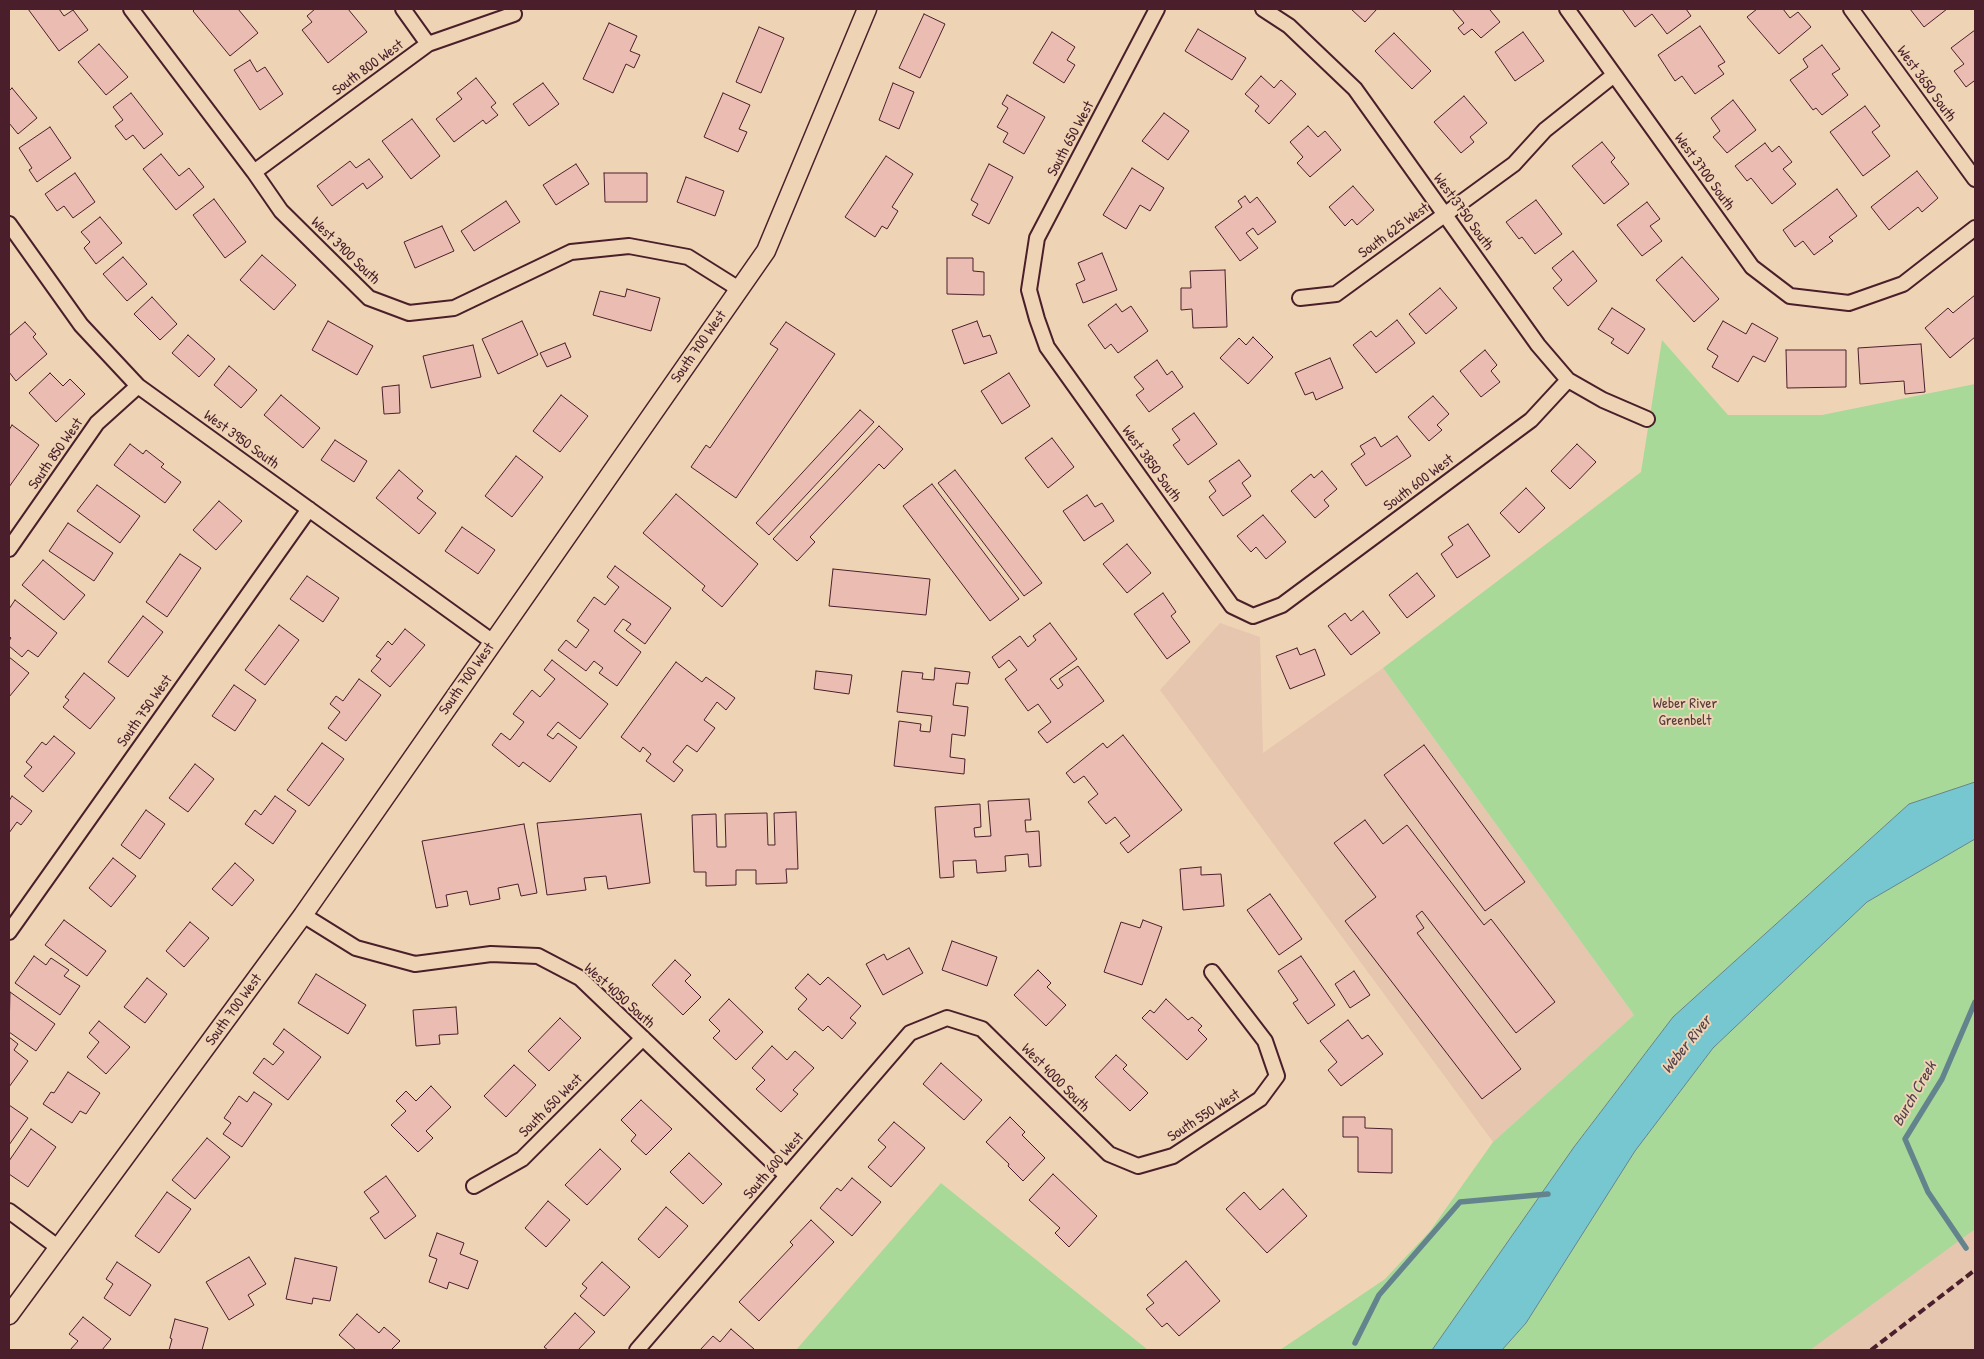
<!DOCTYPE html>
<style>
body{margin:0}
#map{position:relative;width:1984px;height:1359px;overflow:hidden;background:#eed4b5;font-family:"Patrick Hand",sans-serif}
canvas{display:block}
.frame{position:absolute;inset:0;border:10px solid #4a1f2b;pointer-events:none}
</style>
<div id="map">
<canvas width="1984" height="1359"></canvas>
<div class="frame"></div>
</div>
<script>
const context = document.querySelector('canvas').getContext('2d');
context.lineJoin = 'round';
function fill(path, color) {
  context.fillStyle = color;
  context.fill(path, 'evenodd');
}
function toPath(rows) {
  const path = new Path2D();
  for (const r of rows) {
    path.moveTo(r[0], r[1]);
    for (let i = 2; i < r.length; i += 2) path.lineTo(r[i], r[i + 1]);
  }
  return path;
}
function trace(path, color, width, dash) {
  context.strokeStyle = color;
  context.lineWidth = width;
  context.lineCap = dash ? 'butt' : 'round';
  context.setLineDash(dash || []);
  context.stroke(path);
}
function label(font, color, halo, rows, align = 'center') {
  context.font = font + ' "Patrick Hand",sans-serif';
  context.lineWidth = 4;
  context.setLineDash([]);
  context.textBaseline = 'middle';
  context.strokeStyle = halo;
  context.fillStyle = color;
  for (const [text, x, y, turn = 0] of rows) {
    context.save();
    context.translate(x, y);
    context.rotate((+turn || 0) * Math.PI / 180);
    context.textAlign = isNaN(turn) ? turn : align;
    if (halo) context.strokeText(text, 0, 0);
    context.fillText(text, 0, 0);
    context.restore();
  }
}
const built = toPath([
 [1220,623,1260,637,1263,753,1383,668,1634,1015,1493,1142,1160,690],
 [1975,1197,1975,1350,1775,1350]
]);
const green = toPath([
 [1662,340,1728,415,1822,415,1975,384,1975,782,1909,804,1673,1017,1578,1141,1432,1350,1280,1350,1385,1279,1430,1231,1493,1142,1634,1015,1383,668,1641,472],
 [1975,839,1975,1229,1810,1350,1502,1350,1526,1323,1635,1151,1713,1048,1867,902],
 [941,1183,1148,1350,796,1350]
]);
const water = toPath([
 [1975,782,1975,839,1867,902,1713,1048,1635,1151,1526,1323,1502,1350,1432,1350,1574,1147,1673,1017,1909,804,1975,782]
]);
const stream = toPath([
 [1966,1248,1928,1192,1905,1139,1942,1079,1975,1002],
 [1355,1343,1379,1295,1460,1202,1548,1194]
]);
const building = toPath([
 [28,9,59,9,64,16,73,10,88,30,59,51,28,9],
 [195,9,238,9,258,33,230,56,193,11,195,9],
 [315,9,348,9,367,32,328,63,302,30,312,22,307,16,315,9],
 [1351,9,1377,9,1365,22,1351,9],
 [1452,9,1492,9,1490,10,1500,22,1481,38,1472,29,1464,35,1458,28,1464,23,1452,9],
 [1622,9,1686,9,1691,16,1667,34,1652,14,1635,27,1622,9],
 [1757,9,1783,9,1790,18,1798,12,1811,27,1779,54,1747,17,1757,9],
 [1910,9,1947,9,1924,27,1910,9],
 [924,14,945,24,920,78,899,68,924,14],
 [609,23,637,36,630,51,640,55,634,68,626,64,613,93,583,79,609,23],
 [1700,26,1725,62,1718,66,1724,74,1695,94,1682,76,1675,81,1658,55,1700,26],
 [759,27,784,38,761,93,736,82,759,27],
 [1198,29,1246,58,1232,80,1185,51,1198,29],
 [1975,30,1975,83,1974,81,1966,87,1954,71,1964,64,1951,48,1975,30],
 [1052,32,1075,47,1067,60,1075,65,1064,83,1033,63,1052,32],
 [1523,32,1544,61,1515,81,1495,52,1523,32],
 [1394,33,1431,71,1412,89,1375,51,1394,33],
 [99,44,128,77,106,95,78,62,99,44],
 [1822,45,1840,69,1832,74,1848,95,1822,115,1816,108,1813,110,1790,80,1808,67,1803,59,1822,45],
 [250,60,257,72,265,67,283,94,260,110,234,70,250,60],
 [1261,76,1274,88,1281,80,1296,94,1269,124,1255,111,1259,106,1245,94,1261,76],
 [476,78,496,103,491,107,498,115,486,124,483,120,454,142,436,119,462,99,457,93,476,78],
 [543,83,559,104,529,126,513,104,543,83],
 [893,83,914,92,899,129,879,120,893,83],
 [12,88,37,118,18,134,9,123,9,91,12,88],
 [131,93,163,134,144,149,133,135,126,140,115,126,123,120,113,107,131,93],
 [723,93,750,105,739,129,747,132,738,152,704,137,723,93],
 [1007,95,1045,117,1024,154,1003,142,1008,133,997,127,1008,108,1002,104,1007,95],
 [1464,96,1487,123,1470,137,1474,142,1461,153,1434,122,1464,96],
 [1733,100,1756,130,1727,153,1713,137,1720,131,1711,118,1733,100],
 [1865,106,1880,126,1872,132,1890,156,1863,176,1830,132,1865,106],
 [1164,113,1189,131,1168,160,1142,141,1164,113],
 [412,119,440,156,411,179,382,141,412,119],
 [1308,126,1318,137,1325,131,1341,150,1310,177,1297,163,1303,157,1290,142,1308,126],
 [50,127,71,158,37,182,29,170,32,168,19,148,50,127],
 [1602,142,1615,158,1611,162,1629,184,1604,204,1572,166,1602,142],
 [1765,143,1772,152,1779,146,1792,162,1783,169,1796,184,1772,204,1751,178,1747,181,1735,166,1765,143],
 [161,154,179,176,189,168,204,187,176,210,143,169,161,154],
 [886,156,913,174,892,207,898,211,887,229,882,226,875,237,845,217,886,156],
 [369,159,383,177,367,189,363,183,332,206,317,186,350,161,356,168,369,159],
 [576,164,589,184,556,205,543,185,576,164],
 [989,164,1013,177,989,224,972,215,978,204,971,200,989,164],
 [1132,168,1164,188,1150,211,1140,205,1126,229,1103,215,1132,168],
 [1917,171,1938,198,1922,212,1918,207,1889,230,1871,207,1917,171],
 [75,173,95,202,73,218,64,206,57,211,45,194,75,173],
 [604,173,647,173,647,202,605,202,604,173],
 [686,177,724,191,715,216,677,202,686,177],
 [1353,186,1374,210,1357,225,1352,219,1345,226,1329,207,1353,186],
 [1837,189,1857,216,1829,237,1833,241,1814,255,1803,241,1795,247,1783,230,1837,189],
 [1245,196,1250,203,1257,197,1276,222,1258,235,1253,228,1246,233,1258,248,1240,261,1215,227,1242,207,1238,201,1245,196],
 [214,199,246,242,225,258,193,215,214,199],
 [1536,200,1562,234,1535,254,1522,237,1519,239,1506,222,1536,200],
 [506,201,520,222,474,251,461,231,506,201],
 [1647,202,1660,219,1650,226,1662,241,1642,256,1617,225,1647,202],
 [100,217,122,243,96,264,84,248,90,242,81,232,100,217],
 [442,226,454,251,415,268,404,242,442,226],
 [1573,251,1597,281,1568,306,1553,288,1562,280,1552,268,1573,251],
 [1102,253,1117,290,1083,303,1076,284,1085,280,1078,263,1102,253],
 [262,255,296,285,274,310,240,280,262,255],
 [123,257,147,284,127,301,103,274,123,257],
 [1682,257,1719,299,1694,322,1656,280,1682,257],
 [947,258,973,258,973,271,984,272,984,295,947,294,947,258],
 [1225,270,1227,327,1193,328,1192,309,1181,310,1181,288,1191,288,1190,271,1225,270],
 [1440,288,1457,308,1426,334,1409,314,1440,288],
 [627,289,660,298,651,331,593,315,600,291,625,297,627,289],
 [1975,295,1975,337,1950,358,1925,328,1948,308,1953,313,1975,295],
 [152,297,177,324,160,340,134,314,152,297],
 [1116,304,1122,312,1131,306,1148,331,1118,353,1111,344,1105,349,1088,325,1116,304],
 [1612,308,1645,329,1628,354,1611,343,1614,339,1598,329,1612,308],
 [1397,320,1415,343,1376,373,1353,345,1371,331,1376,337,1397,320],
 [328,321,373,346,357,375,312,350,328,321],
 [522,321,538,355,498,374,482,339,522,321],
 [977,321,983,337,990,335,997,353,964,364,952,330,977,321],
 [1723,321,1746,334,1752,323,1778,338,1765,362,1753,356,1738,382,1712,367,1718,356,1707,349,1723,321],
 [25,322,36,334,33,337,47,354,16,381,9,372,9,336,25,322],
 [786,322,835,354,736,498,691,467,706,445,710,448,778,349,770,344,786,322],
 [188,335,215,359,199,377,172,353,188,335],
 [1253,337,1273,357,1248,384,1220,358,1239,338,1246,345,1253,337],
 [565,343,571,357,547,367,540,353,565,343],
 [1921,344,1925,392,1905,394,1904,381,1860,384,1858,348,1921,344],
 [473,345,481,377,431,388,423,356,473,345],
 [1485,350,1497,365,1491,371,1500,382,1481,397,1460,371,1485,350],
 [1786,350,1846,350,1846,387,1787,388,1786,350],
 [1330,358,1343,388,1316,400,1313,392,1305,395,1295,373,1330,358],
 [1157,360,1167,375,1172,371,1183,387,1149,412,1136,395,1144,389,1134,377,1157,360],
 [229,366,257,390,241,408,214,385,229,366],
 [50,373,63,386,70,379,85,394,56,422,29,393,50,373],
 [1009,373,1030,406,1002,424,981,391,1009,373],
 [399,385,400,413,384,414,382,387,399,385],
 [281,395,320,428,303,448,264,415,281,395],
 [561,395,588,416,560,452,533,431,561,395],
 [1433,396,1449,414,1437,425,1442,430,1429,441,1408,417,1433,396],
 [860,410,874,422,769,535,756,523,860,410],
 [1194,413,1217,444,1188,465,1173,445,1180,440,1172,429,1194,413],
 [12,425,39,445,9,487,9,430,12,425],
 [879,426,903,449,884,469,879,464,810,537,815,542,797,561,773,539,879,426],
 [1397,436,1411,456,1366,486,1351,464,1365,454,1360,446,1375,437,1381,447,1397,436],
 [1052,438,1074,467,1048,488,1025,458,1052,438],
 [335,440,367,461,354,482,321,460,335,440],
 [130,444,143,454,146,450,164,464,161,467,181,482,165,503,114,465,130,444],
 [1577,444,1596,462,1570,489,1551,471,1577,444],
 [516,456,543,477,512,517,485,496,516,456],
 [1239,460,1251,476,1242,483,1251,496,1223,516,1209,497,1216,491,1209,481,1239,460],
 [399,470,423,491,417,498,436,513,419,534,376,498,399,470],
 [955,470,1042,583,1024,596,938,483,955,470],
 [1322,471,1337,489,1324,500,1329,506,1315,518,1291,491,1311,474,1314,478,1322,471],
 [932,484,1019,599,990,621,903,506,932,484],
 [97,485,140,516,120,543,77,511,97,485],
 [1526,488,1545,508,1519,533,1500,513,1526,488],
 [676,494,758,564,722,607,702,590,705,586,643,533,676,494],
 [1087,495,1095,507,1102,503,1114,521,1084,541,1063,511,1087,495],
 [219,501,242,521,216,550,193,530,219,501],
 [1263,515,1286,542,1266,559,1256,547,1251,552,1237,536,1263,515],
 [68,523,113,553,94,581,49,551,68,523],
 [1468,524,1490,556,1457,578,1441,554,1453,545,1448,537,1468,524],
 [462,527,495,550,478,574,445,551,462,527],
 [1127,544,1151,573,1127,593,1103,564,1127,544],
 [180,554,201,568,167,617,146,602,180,554],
 [43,560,85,595,64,620,22,585,43,560],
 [615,566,671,608,645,644,626,630,631,624,623,619,614,631,641,652,617,686,599,673,603,668,594,661,586,671,558,650,566,640,576,648,589,630,577,621,594,597,605,605,619,587,607,577,615,566],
 [833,569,930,579,926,615,829,606,833,569],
 [1417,573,1435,596,1407,618,1389,595,1417,573],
 [307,576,339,598,323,622,290,599,307,576],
 [1163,593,1176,612,1171,616,1190,642,1167,659,1134,614,1163,593],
 [15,600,57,633,38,657,28,650,22,657,9,646,9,641,11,638,9,636,9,609,15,600],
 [1363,611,1380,633,1351,655,1328,626,1345,613,1351,621,1363,611],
 [143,616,163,632,128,677,108,662,143,616],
 [1050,623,1077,659,1050,679,1058,689,1063,685,1059,679,1078,666,1104,701,1047,743,1038,732,1051,722,1038,704,1028,711,1005,679,1017,670,1009,660,999,668,992,657,1020,636,1028,647,1036,640,1033,636,1050,623],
 [279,625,299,640,265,685,245,670,279,625],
 [405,629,425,645,390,687,371,671,381,659,376,656,388,641,392,645,405,629],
 [1297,648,1300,655,1315,649,1325,675,1290,689,1276,656,1297,648],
 [9,657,29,673,9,697,9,657],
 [552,660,608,704,580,739,558,722,547,735,553,739,558,733,577,747,550,782,523,762,519,767,492,745,501,733,510,740,524,722,513,714,532,690,540,697,555,679,544,670,552,660],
 [676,662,702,682,706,677,735,698,726,710,717,702,704,720,715,728,697,752,687,745,673,762,683,770,674,782,646,761,651,754,643,747,640,752,621,737,676,662],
 [935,668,970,672,968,684,956,683,953,705,968,707,965,736,952,734,950,757,965,759,964,774,894,766,899,721,921,724,920,731,930,732,932,716,897,712,902,671,923,673,922,679,934,680,935,668],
 [816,671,852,675,849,694,814,689,816,671],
 [84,673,115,698,90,729,63,707,69,700,65,697,84,673],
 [359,679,381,695,346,741,328,728,340,712,330,704,336,696,343,701,359,679],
 [234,685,256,700,235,731,212,716,234,685],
 [1123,735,1182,810,1128,853,1120,843,1130,836,1115,817,1106,824,1088,802,1098,794,1084,776,1074,783,1066,773,1103,743,1107,748,1123,735],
 [54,736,75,753,43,792,24,776,32,767,26,762,42,742,46,745,54,736],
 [322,743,344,759,309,806,287,790,322,743],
 [1424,745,1525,882,1485,911,1384,775,1424,745],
 [195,764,214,779,188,812,169,798,195,764],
 [12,796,32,811,21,825,17,822,9,833,9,801,12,796],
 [275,796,296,811,273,844,245,824,255,810,261,815,275,796],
 [1029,799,1031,820,1025,820,1026,832,1039,831,1041,866,1029,867,1028,854,1005,856,1006,871,977,873,976,860,953,861,954,877,940,878,935,807,980,804,981,827,974,828,975,837,991,836,988,801,1029,799],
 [146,810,165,824,140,859,121,845,146,810],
 [796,812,798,869,786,869,787,883,756,884,756,870,736,870,736,885,706,886,706,872,694,872,692,815,716,814,717,847,726,847,725,814,767,813,768,845,775,845,774,813,796,812],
 [641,814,650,883,608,889,606,876,584,878,586,890,547,895,537,823,641,814],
 [1365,820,1383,844,1407,825,1484,925,1491,919,1555,1002,1516,1033,1422,911,1416,916,1424,928,1417,933,1521,1069,1482,1099,1345,921,1376,897,1334,843,1365,820],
 [524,824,537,893,521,896,518,884,498,888,500,899,470,905,467,891,446,895,448,906,436,908,422,841,524,824],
 [113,858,136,876,111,907,89,888,113,858],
 [235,863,254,880,232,906,212,889,235,863],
 [1201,867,1201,875,1221,874,1224,906,1183,910,1180,869,1201,867],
 [1270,894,1302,939,1279,955,1247,910,1270,894],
 [64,920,106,951,87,976,45,945,64,920],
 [1143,920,1162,927,1142,985,1104,972,1121,922,1140,928,1143,920],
 [190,922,209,938,184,967,166,951,190,922],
 [952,941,997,957,987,986,942,970,952,941],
 [909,948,923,973,883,995,866,964,884,954,887,960,909,948],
 [34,956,46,965,51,958,69,970,64,976,80,986,60,1015,15,983,34,956],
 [1301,956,1335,1005,1308,1024,1293,1003,1298,1000,1278,971,1301,956],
 [675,960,691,975,685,981,701,997,683,1015,652,985,675,960],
 [1038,970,1051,983,1047,987,1066,1005,1046,1026,1014,995,1038,970],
 [1354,971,1370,995,1350,1008,1335,984,1354,971],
 [316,974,366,1005,348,1034,298,1003,316,974],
 [808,974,820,985,828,977,861,1006,850,1018,856,1023,842,1039,828,1026,823,1031,798,1009,807,999,795,988,808,974],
 [147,978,167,994,145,1023,124,1007,147,978],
 [10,992,55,1024,36,1051,9,1032,10,992],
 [729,999,763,1032,736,1060,713,1038,720,1031,709,1020,729,999],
 [1166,999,1188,1020,1192,1017,1202,1026,1198,1030,1207,1039,1187,1060,1142,1018,1150,1010,1154,1013,1166,999],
 [456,1007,458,1034,439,1035,440,1044,416,1046,413,1010,456,1007],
 [560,1018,581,1038,549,1071,528,1051,560,1018],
 [1348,1020,1362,1039,1368,1035,1383,1054,1341,1086,1328,1070,1337,1062,1320,1041,1348,1020],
 [99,1021,130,1047,106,1074,87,1057,99,1042,89,1033,99,1021],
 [284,1029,321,1057,288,1100,253,1073,264,1058,273,1065,284,1052,273,1044,284,1029],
 [9,1037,18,1044,14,1050,28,1061,9,1087,9,1037],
 [772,1046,787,1060,795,1051,814,1068,793,1090,798,1094,781,1112,756,1089,765,1080,752,1068,772,1046],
 [1116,1055,1127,1065,1123,1069,1148,1093,1130,1111,1095,1077,1116,1055],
 [941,1063,982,1100,964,1120,923,1084,941,1063],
 [514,1065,536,1085,506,1117,484,1096,514,1065],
 [68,1072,100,1093,86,1114,80,1111,72,1123,43,1104,51,1092,54,1093,68,1072],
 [431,1086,451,1107,426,1131,433,1138,418,1152,391,1125,406,1111,396,1101,406,1091,416,1101,431,1086],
 [254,1092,272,1104,242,1147,223,1134,231,1123,224,1118,239,1096,247,1102,254,1092],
 [641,1100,672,1129,646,1155,631,1141,636,1135,621,1120,641,1100],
 [9,1105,28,1118,9,1145,9,1105],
 [1010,1117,1025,1132,1022,1135,1045,1158,1023,1181,1008,1166,1009,1164,986,1142,1010,1117],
 [1343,1117,1365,1117,1365,1128,1392,1129,1392,1173,1358,1172,1358,1137,1343,1137,1343,1117],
 [894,1122,925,1148,891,1187,868,1167,886,1147,878,1140,894,1122],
 [31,1129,56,1147,28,1187,9,1174,9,1161,31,1129],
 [207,1138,230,1157,195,1199,172,1180,207,1138],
 [600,1149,621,1169,587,1205,565,1185,600,1149],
 [689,1153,722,1184,703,1204,670,1172,689,1153],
 [1053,1174,1097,1216,1069,1247,1055,1233,1060,1228,1029,1200,1053,1174],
 [386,1176,416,1216,385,1239,370,1218,379,1212,364,1192,386,1176],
 [852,1178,881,1202,852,1236,820,1208,837,1188,841,1191,852,1178],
 [1283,1189,1307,1216,1267,1253,1226,1209,1244,1192,1260,1210,1283,1189],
 [167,1192,191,1209,159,1253,135,1236,167,1192],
 [548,1201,570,1220,546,1247,525,1228,548,1201],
 [666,1207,688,1226,659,1258,638,1239,666,1207],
 [811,1220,834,1242,759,1321,739,1302,793,1245,790,1242,811,1220],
 [437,1233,464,1243,460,1254,478,1261,468,1289,449,1282,447,1289,429,1282,437,1259,429,1256,437,1233],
 [249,1257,266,1284,248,1295,254,1305,229,1320,206,1282,249,1257],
 [295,1258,337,1267,330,1301,313,1298,312,1304,286,1299,295,1258],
 [1186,1261,1220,1301,1179,1336,1167,1323,1162,1327,1146,1309,1154,1303,1147,1295,1186,1261],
 [117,1262,151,1285,130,1316,104,1298,113,1284,106,1279,117,1262],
 [602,1262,630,1287,604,1316,580,1296,587,1288,582,1284,602,1262],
 [575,1313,595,1332,578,1350,548,1350,544,1347,575,1313],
 [357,1314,379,1333,384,1327,400,1341,391,1350,356,1350,339,1335,357,1314],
 [83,1317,111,1339,102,1350,70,1350,78,1341,69,1334,83,1317],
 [175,1319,208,1328,202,1350,169,1350,172,1339,170,1338,175,1319],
 [731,1329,754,1349,753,1350,700,1350,713,1336,720,1342,731,1329]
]);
const minor = toPath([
 [131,9,254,172,281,211,369,298,409,313,454,308,571,252,629,246,688,257,739,289],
 [403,9,428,44],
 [1157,9,1037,238,1029,290,1037,319,1047,347,1232,606,1253,616,1282,605,1531,420,1568,380],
 [1263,9,1289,26,1355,89,1538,345,1568,380,1603,400,1647,419],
 [1567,9,1752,267,1790,296,1849,303,1903,284,1975,228],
 [1851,9,1975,179],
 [254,172,428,44,514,14],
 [9,224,81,325,138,386,493,642],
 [1300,298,1336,294,1514,164,1545,130,1614,75],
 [9,549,97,423,138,386],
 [303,915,356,948,415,964,491,954,538,956,580,978,787,1176],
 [9,932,309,509],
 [474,1186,522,1159,643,1038],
 [9,1211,59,1248],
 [637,1350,910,1033,947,1018,982,1029,1109,1154,1138,1166,1173,1156,1260,1099,1277,1076,1265,1041,1212,972]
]);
const tertiary = toPath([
 [9,1315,303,915,766,251,867,9]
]);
const rail = toPath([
 [1871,1350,1975,1270]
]);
const streetNames = [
 ["South 800 West",368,68,-36],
 ["West 3650 South",1926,84,54],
 ["South 650 West",1071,139,-62],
 ["West 3700 South",1704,172,54],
 ["West 3750 South",1463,212,54],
 ["South 625 West",1394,231,-36],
 ["West 3900 South",345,251,44],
 ["South 700 West",699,347,-55],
 ["West 3950 South",241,440,36],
 ["South 850 West",56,454,-55],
 ["West 3850 South",1151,464,54],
 ["South 600 West",1419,483,-37],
 ["South 700 West",467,679,-55],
 ["South 750 West",145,711,-55],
 ["West 4050 South",619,996,42],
 ["South 700 West",234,1010,-54],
 ["West 4000 South",1055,1078,45],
 ["South 650 West",551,1106,-45],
 ["South 550 West",1204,1116,-33],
 ["South 600 West",774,1166,-49]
];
const parkNames = [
 ["Weber River",1685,704],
 ["Greenbelt",1685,721]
];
const waterNames = [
 ["Weber River",1687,1045,-51],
 ["Burch Creek",1915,1094,-60]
];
fill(built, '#e6c6af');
fill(green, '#a8d999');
fill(water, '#76c7cf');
trace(water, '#64848d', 1);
trace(stream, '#64848d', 5.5);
fill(building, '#ebbcb2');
trace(building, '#4a1f2b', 1);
trace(minor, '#4a1f2b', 18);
trace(tertiary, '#4a1f2b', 21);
trace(minor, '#eed4b5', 14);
trace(tertiary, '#eed4b5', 18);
trace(rail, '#4a1f2b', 4, [8, 4]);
label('15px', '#4a1f2b', '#eed4b5', streetNames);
label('15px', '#583b3c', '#eed4b5', parkNames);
label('italic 16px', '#53414c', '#eed4b5', waterNames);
</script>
